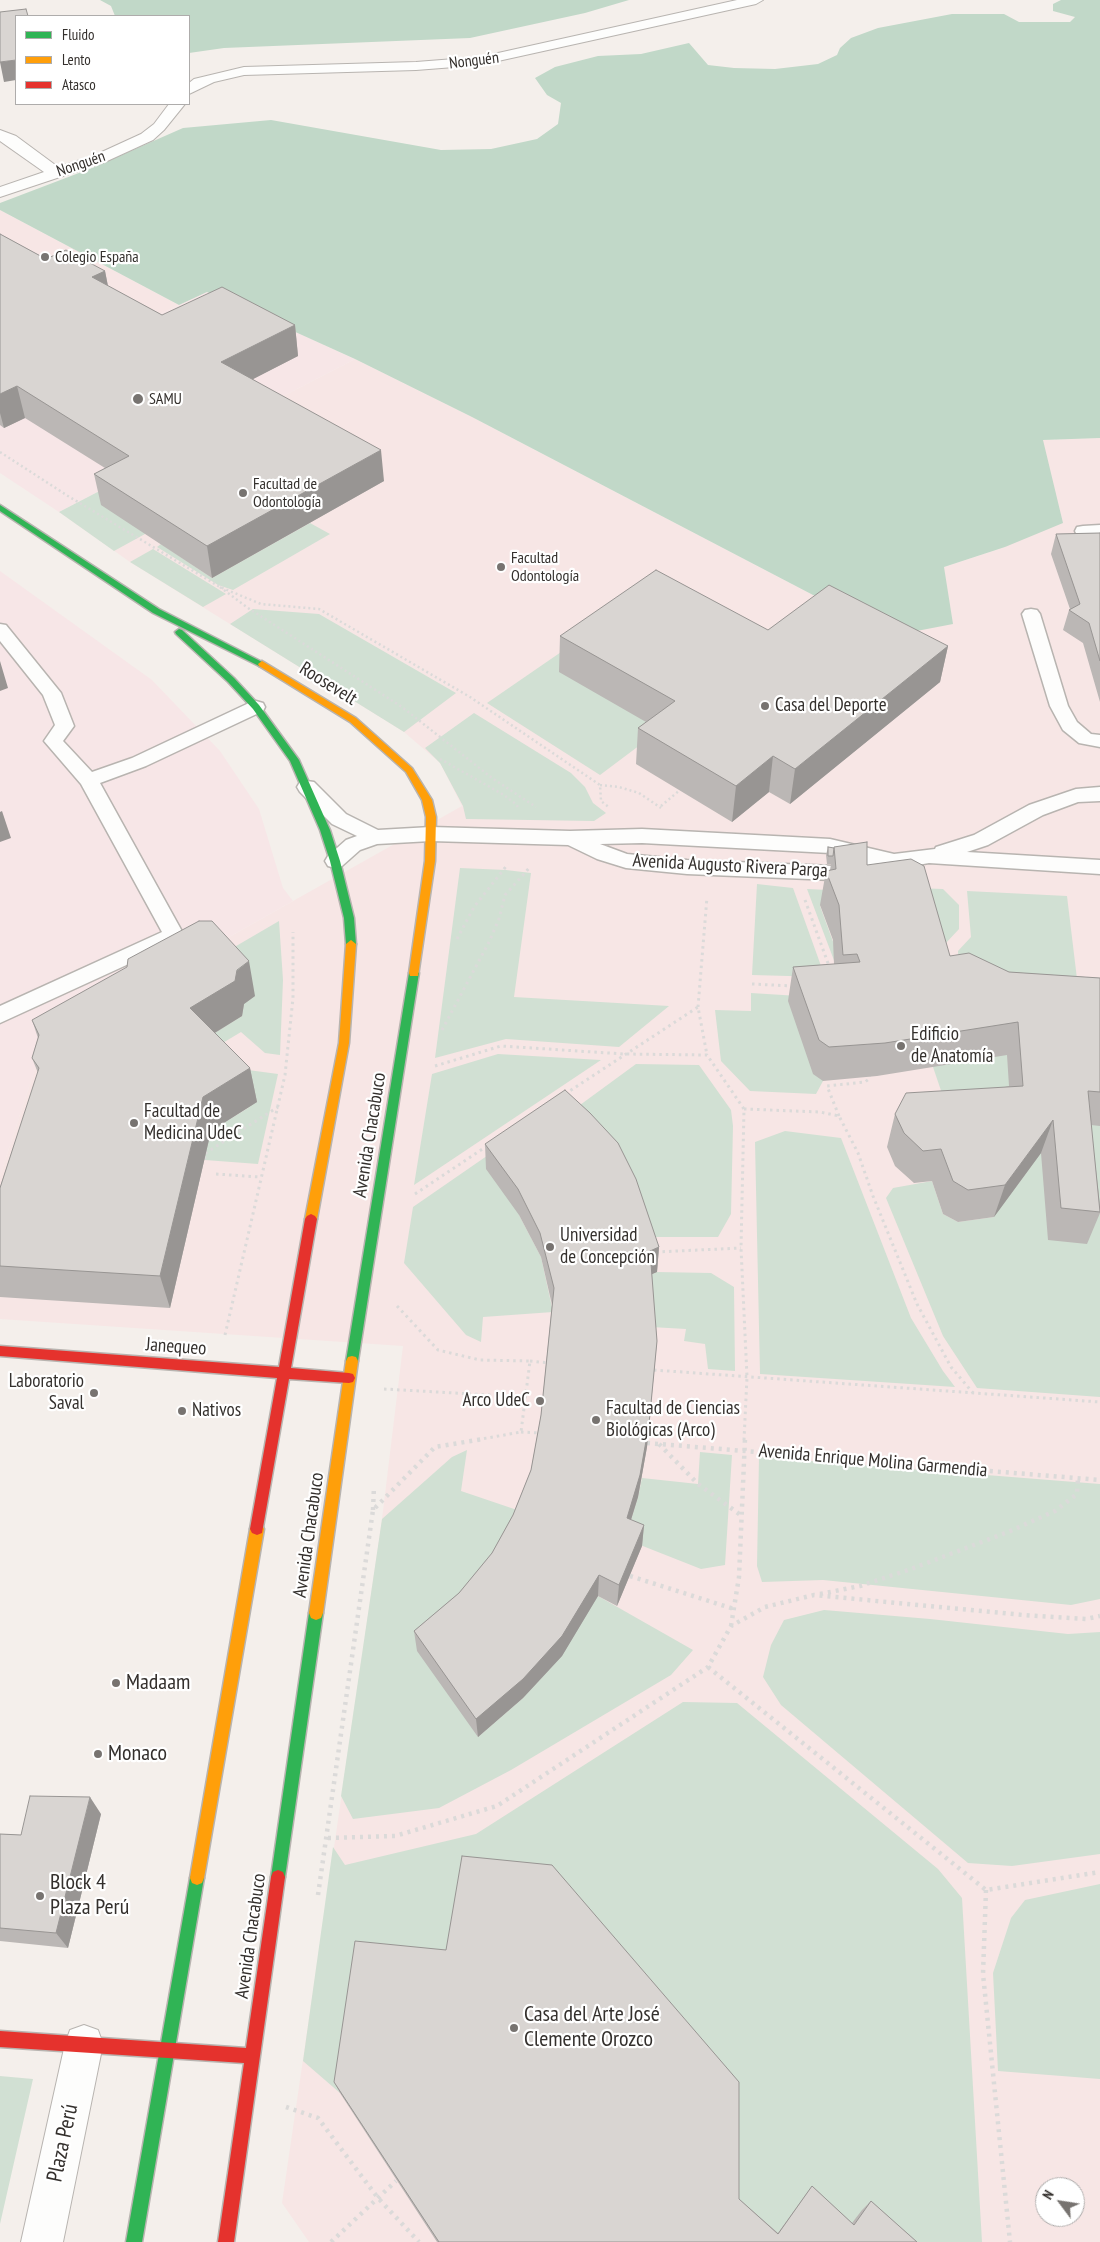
<!DOCTYPE html>
<meta charset="utf-8">
<style>
body{margin:0}
#map{position:relative;width:1100px;height:2242px;overflow:hidden;background:#f4efeb;font-family:"PT Sans Narrow",sans-serif}
canvas{display:block}
.legend{position:absolute;left:15px;top:15px;width:175px;height:90px;box-sizing:border-box;background:#fff;border:1px solid #aeacab;margin:0;padding:6px 9px;list-style:none;font-size:15px;color:#34302d}
.legend li{display:flex;align-items:center;gap:10px;height:25px}
.legend b{width:25px;border:1px solid #aeacab}
.north{position:absolute;left:1035px;top:2177px;width:50px;height:50px;box-sizing:border-box;background:#fff;border:1px solid #aeacab;border-radius:50%;rotate:301deg;font-size:14px;font-weight:700;line-height:20px;text-align:center;color:#34302d}
.north::after{content:'';display:block;margin:auto;width:18px;height:22px;background:#777370;clip-path:polygon(50% 0,100% 100%,50% 72%,0 100%)}
</style>
<div id="map">
<canvas width="1100" height="2242"></canvas>
<ul class="legend">
<li><b style="height:6px;background:#30b455"></b>Fluido</li>
<li><b style="height:6px;background:#ff9f0a"></b>Lento</li>
<li><b style="height:6px;background:#e5322d"></b>Atasco</li>
</ul>
<div class="north">N</div>
</div>
<script>
const context = document.querySelector('canvas').getContext('2d');
context.lineJoin = 'round';
function fill(path, color) {
  context.fillStyle = color;
  context.fill(path, 'evenodd');
}
function toPath(rows) {
  const path = new Path2D();
  for (const r of rows) {
    path.moveTo(r[0], r[1]);
    for (let i = 2; i < r.length; i += 2) path.lineTo(r[i], r[i + 1]);
  }
  return path;
}
function trace(path, color, width, dash) {
  context.strokeStyle = color;
  context.lineWidth = width;
  context.lineCap = dash ? 'butt' : 'round';
  context.setLineDash(dash || []);
  context.stroke(path);
}
function label(font, color, halo, rows, align = 'center') {
  context.font = font + ' "PT Sans Narrow",sans-serif';
  context.lineWidth = 4.5;
  context.setLineDash([]);
  context.textBaseline = 'middle';
  context.strokeStyle = halo;
  context.fillStyle = color;
  for (const [text, x, y, turn = 0] of rows) {
    context.save();
    context.translate(x, y);
    context.rotate((+turn || 0) * Math.PI / 180);
    context.textAlign = isNaN(turn) ? turn : align;
    if (halo) context.strokeText(text, 0, 0);
    context.fillText(text, 0, 0);
    context.restore();
  }
}
const education = toPath([
 [0,210,179,305,0,389],
 [355,359,472,417,813,595,901,634,944,567,1005,547,1042,440,1100,438,1100,2242,309,2242,282,2203,382,1519,403,1346,0,1319,0,1176,44,1041,462,806,440,763,404,732,130,562,59,512],
 [1045,2187,1075,2187,1075,2217,1045,2217]
]);
const medical = toPath([
 [207,292,355,359,59,512,0,473,0,389],
 [0,571,152,680,220,751,259,809,283,888,293,901,44,1041,0,1176]
]);
const green = toPath([
 [256,410,145,534,114,551,59,512],
 [310,523,330,534,233,590,218,585,157,547,161,544,212,578],
 [153,549,226,594,203,607,130,562],
 [628,606,660,730,600,775,487,703],
 [253,609,319,614,456,693,404,732,230,624],
 [474,713,571,773,585,787,593,803,606,813,594,821,466,819,463,806,440,763,425,748],
 [460,868,506,870,531,873,514,997,669,1006,619,1047,506,1039,435,1058],
 [757,884,793,888,825,977,752,975],
 [916,888,943,889,959,905,959,929,945,944,820,906,854,999,849,1000,807,889,892,893],
 [967,891,1067,896,1081,1012,1009,1074,1012,1124,1071,1078,1100,1061,1100,1397,977,1388,943,1336,886,1198,893,1188,932,1181,943,1214,958,1222,994,1217,952,1123,933,1067,960,988,958,951,971,937],
 [279,921,283,980,280,1055,265,1053,241,1032,221,1044,248,1070,278,1074,258,1164,205,1160,199,1157,199,1138,248,1108,254,1100,198,1043,242,1016,219,956],
 [751,993,831,998,823,1081,816,1094,750,1091,721,1061,715,1010,751,1011],
 [498,1054,601,1060,414,1185,432,1074],
 [636,1064,699,1065,731,1110,733,1126,731,1214,718,1237,646,1237,565,1116],
 [523,1131,519,1215,541,1257,553,1312,483,1317,481,1342,466,1335,404,1263,413,1207],
 [785,1131,841,1138,911,1318,943,1371,955,1387,760,1374,755,1142],
 [657,1272,711,1273,734,1287,735,1371,708,1369,705,1344,684,1341,686,1329,651,1327,648,1276],
 [467,1450,461,1491,523,1512,478,1737,523,1698,598,1596,693,1650,671,1675,511,1770,439,1808,353,1819,341,1796,382,1519,452,1457],
 [700,1452,732,1455,725,1565,701,1569,625,1539,638,1497,642,1478,698,1484],
 [759,1457,1100,1484,1100,1599,1071,1605,823,1580,762,1582,757,1566],
 [824,1610,930,1619,1068,1634,1100,1632,1100,1854,1012,1866,968,1863,781,1705,763,1677,771,1645,784,1620],
 [683,1702,737,1703,938,1869,962,1898,982,2242,899,2242,846,2232,772,2241,448,1964,360,1955,340,2093,303,2061,333,1847,345,1865,476,1834],
 [1100,1884,1100,2079,998,2071,993,1973,1011,1918,1025,1900],
 [0,2076,33,2079,0,2224]
]);
const forest = toPath([
 [100,0,629,0,585,13,470,38,224,48,189,53,189,16,115,16,111,6],
 [1061,0,1100,0,1100,438,1043,440,1063,523,1005,547,944,567,953,624,901,634,813,595,472,417,355,359,207,292,179,305,0,210,0,203,92,168,183,128,271,120,441,150,491,149,537,139,558,124,561,103,547,95,535,78,555,67,598,56,641,54,689,43,708,65,734,68,775,69,818,64,837,55,840,48,851,38,878,28,952,14,1004,14,1019,22,1070,22,1075,17,1053,11,1053,4]
]);
const pathFar2 = toPath([
 [0,452,68,496,220,587,261,604,319,609,470,697,600,785,601,801,610,808],
 [220,587,248,608,402,707,492,778,536,807],
 [440,759,504,795,517,805,518,809],
 [600,785,619,787,639,793,661,808],
 [661,806,680,790]
]);
const pathFar1 = toPath([
 [805,900,829,966],
 [457,939,474,907,508,864],
 [752,984,793,986],
 [698,1007,707,897],
 [442,1030,489,942,499,919,505,895,531,866],
 [435,1066,501,1046,624,1054,707,1055,744,1109,741,1248,747,1377,744,1440],
 [565,1094,698,1007,707,1055],
 [744,1109,820,1112,839,1116,858,1153,873,1196,917,1304,951,1367,973,1393],
 [839,1116,827,1086,865,1082,869,1079,870,1074],
 [205,1159,204,1154,278,1107],
 [216,1174,260,1177],
 [415,1194,487,1146],
 [656,1252,741,1248],
 [397,1306,438,1350,480,1360,530,1361,521,1432,476,1440],
 [225,1335,285,1075,293,998,293,932],
 [530,1361,549,1363],
 [654,1370,1100,1402],
 [384,1389,525,1397],
 [521,1432,540,1433]
]);
const path = toPath([
 [647,1443,1100,1480],
 [659,1444,698,1484,742,1516],
 [373,1510,374,1486],
 [630,1576,734,1609],
 [820,1594,860,1586,911,1569,1008,1532,1055,1511,1077,1494,1078,1478],
 [731,1626,739,1577,745,1439],
 [708,1667,986,1890,1100,1872],
 [328,1838,395,1836,497,1806,708,1667,731,1626,765,1607,814,1595,1023,1615,1086,1619,1100,1616],
 [986,1890,983,1974,1010,2242],
 [318,1895,373,1510,435,1447,483,1439],
 [286,2107,318,2118,378,2198,419,2242],
 [331,2242,396,2181]
]);
const lane = toPath([
 [1100,525,1100,535,1083,536,1077,535,1075,531,1077,527,1083,526,1100,525],
 [1031,609,1037,610,1040,614,1068,706,1077,722,1091,734,1100,735,1100,747,1079,743,1063,730,1050,706,1022,614,1025,610,1031,609],
 [0,624,6,625,61,693,74,726,63,741,92,772,132,758,249,703,256,701,263,703,265,707,263,711,146,766,100,783,184,935,181,940,0,1023,0,1006,162,932,81,784,44,741,55,725,43,695,0,641,0,624],
 [307,781,314,782,346,814,378,830,431,827,570,831,642,829,830,839,894,854,935,849,936,847,974,835,1029,805,1076,789,1100,787,1100,801,1078,802,1043,815,988,845,967,852,1100,860,1100,874,929,863,833,880,687,874,626,868,597,859,568,845,431,841,377,844,360,850,342,866,335,868,328,866,325,861,328,856,346,840,357,836,332,824,300,792,297,787,300,782,307,781],
 [642,843,830,853,862,860,833,866,687,860,627,854,600,844,642,843]
]);
const street = toPath([
 [737,0,763,0,756,4,480,65,416,70,244,75,214,82,189,94,189,83,194,79,244,67,416,62,480,57,737,0],
 [169,104,185,104,164,130,153,140,105,162,0,197,0,187,44,172,0,141,0,130,16,136,58,167,93,156,141,134,154,124,169,104],
 [84,2025,98,2030,103,2044,63,2242,21,2242,65,2044,70,2030,84,2025]
]);
const fast = toPath([
 [0,505,159,609,266,664,262,667,259,666,153,613,0,511,0,505],
 [179,629,182,630,234,678,259,705,299,760,330,830,340,861,354,918,356,944,355,947,347,947,346,944,344,918,330,861,320,830,290,761,253,709,228,682,176,634,175,632,179,629],
 [414,969,419,973,358,1361,356,1365,352,1366,348,1365,346,1361,409,973,414,969],
 [316,1606,321,1608,323,1613,285,1877,283,1882,278,1884,273,1882,271,1877,309,1613,311,1608,316,1606],
 [197,1871,202,1873,204,1878,142,2242,126,2242,190,1878,192,1873,197,1871]
]);
const slow = toPath([
 [262,661,356,718,412,768,432,800,436,817,435,861,418,976,410,976,409,973,425,861,426,817,422,800,406,772,350,722,259,666,258,664,262,661],
 [351,940,356,944,349,1043,317,1219,315,1222,311,1224,307,1222,305,1219,339,1043,346,944,351,940],
 [352,1356,356,1357,358,1361,323,1613,321,1618,316,1620,311,1618,309,1613,346,1361,348,1357,352,1356],
 [257,1523,262,1525,264,1529,204,1878,202,1883,197,1885,192,1883,190,1878,250,1529,252,1525,257,1523]
]);
const jam = toPath([
 [311,1214,315,1216,317,1219,291,1368,349,1373,353,1374,355,1378,353,1382,349,1383,289,1379,262,1533,257,1535,252,1533,250,1529,277,1378,0,1356,0,1346,279,1367,305,1219,307,1216,311,1214],
 [278,1870,283,1872,285,1877,234,2242,218,2242,244,2063,0,2047,0,2031,246,2048,271,1877,273,1872,278,1870]
]);
const wall = toPath([
 [0,234,46,259,105,271,108,286,162,315,295,325,298,356,253,379,384,481,212,578,101,505,94,474,105,468,25,418,4,428,0,425],
 [1100,533,1100,702,1083,643,1063,630,1069,610,1070,609,1051,554,1056,534],
 [768,630,948,646,940,682,790,804,769,792,732,822,636,764,638,728,646,722,559,672,560,636],
 [828,847,867,865,950,956,1009,972,1100,978,1100,1126,1091,1125,1100,1206,1100,1213,1087,1244,1048,1240,1041,1153,994,1217,958,1222,943,1214,932,1181,914,1183,895,1166,887,1147,895,1114,1009,1086,1007,1055,877,1076,823,1081,813,1074,788,1001,793,967,834,964,833,940,820,905,826,871,830,870,831,864,827,864,826,855],
 [255,996,244,1004,242,1016,215,1033,250,1068,257,1102,211,1131,170,1308,0,1297,0,1187,38,1073,32,1058,38,1038,32,1020],
 [485,1144,659,1247,657,1272,651,1274,657,1341,647,1447,638,1497,631,1520,644,1525,642,1546,617,1606,598,1596,562,1656,523,1698,478,1737,417,1651,414,1631,459,1593,492,1553,513,1515,531,1470,541,1415,552,1305,541,1257,519,1215,486,1169],
 [101,1814,68,1948,0,1941,0,1834,21,1835],
 [334,2082,739,2199,778,2233,812,2186,852,2223,862,2210,871,2201,917,2242,437,2242,340,2093]
]);
const shadedWall = toPath([
 [16,60,16,80,4,82,0,62],
 [105,271,111,302,92,277],
 [295,325,298,356,226,393,221,362],
 [17,386,25,418,4,428,0,413,0,394],
 [381,450,384,481,212,578,207,546],
 [948,646,940,682,790,804,795,769],
 [0,661,8,688,0,691],
 [773,756,769,792,732,822,736,786],
 [2,811,11,838,0,842,0,812],
 [249,961,255,996,244,1004,242,1016,198,1043,190,1008],
 [250,1068,257,1102,211,1131,170,1308,160,1276,203,1097],
 [1053,1120,1041,1153,994,1217,1005,1185],
 [659,1247,657,1272,648,1276,650,1251],
 [649,1424,647,1447,638,1497,625,1539,627,1518],
 [644,1525,642,1546,617,1606,619,1585],
 [599,1575,598,1596,562,1656,523,1698,478,1737,476,1719],
 [90,1797,101,1814,68,1948,56,1933]
]);
const building = toPath([
 [26,9,28,16,16,16,16,60,0,62,0,12,26,9],
 [0,234,46,259,66,250,105,271,92,277,162,315,222,287,295,325,221,362,381,450,207,546,94,474,129,456,17,386,0,394,0,234],
 [1100,533,1100,661,1089,623,1069,610,1080,604,1056,534,1100,533],
 [656,570,768,630,829,585,948,646,795,769,773,756,736,786,638,728,675,701,560,636,656,570],
 [867,842,867,865,911,859,924,866,950,956,969,953,1009,972,1100,978,1100,1092,1088,1091,1100,1212,1061,1208,1053,1120,1005,1185,968,1190,953,1181,941,1149,923,1151,904,1133,895,1114,906,1093,1023,1086,1018,1022,885,1043,829,1047,819,1040,793,967,860,962,857,954,843,955,839,905,826,871,836,869,834,847,867,842],
 [828,847,834,848,833,856,828,856,828,847],
 [199,921,212,921,249,961,237,970,235,981,190,1008,250,1068,203,1097,160,1276,0,1266,0,1188,39,1068,32,1058,39,1035,32,1020,127,967,128,959,199,921],
 [565,1090,590,1113,618,1143,636,1179,659,1247,650,1251,657,1341,649,1424,640,1475,627,1518,644,1525,619,1585,599,1575,562,1636,523,1679,476,1719,414,1631,459,1593,492,1553,513,1515,531,1470,541,1415,554,1288,540,1233,518,1189,485,1144,565,1090],
 [30,1796,90,1797,56,1933,0,1928,0,1834,21,1835,30,1796],
 [462,1856,552,1865,739,2082,739,2199,778,2234,812,2186,854,2225,871,2201,917,2242,439,2242,334,2082,355,1941,446,1950,462,1856]
]);
const markers = [
 [45,257,5,"#777370"],
 [138,399,6,"#777370"],
 [243,493,5,"#777370"],
 [501,567,5,"#777370"],
 [765,706,5,"#777370"],
 [901,1046,5,"#777370"],
 [134,1123,5,"#777370"],
 [550,1247,5,"#777370"],
 [94,1393,5,"#777370"],
 [540,1401,5,"#777370"],
 [182,1411,5,"#777370"],
 [596,1420,5,"#777370"],
 [116,1683,5,"#777370"],
 [98,1754,5,"#777370"],
 [40,1896,5,"#777370"],
 [514,2028,5,"#777370"]
];
const farStreetnames = [
 ["Nonguén",474,61,-7],
 ["Nonguén",81,164,-19]
];
const farPoinames = [
 ["Colegio España",55,257],
 ["SAMU",149,399],
 ["Facultad de",253,484],
 ["Odontología",253,502],
 ["Facultad",511,558],
 ["Odontología",511,576]
];
const streetNames = [
 ["Roosevelt",328,684,32],
 ["Avenida Augusto Rivera Parga",730,866,3],
 ["Avenida Chacabuco",370,1135,-81],
 ["Janequeo",176,1347,4],
 ["Avenida Enrique Molina Garmendia",873,1461,5],
 ["Avenida Chacabuco",309,1535,-82],
 ["Avenida Chacabuco",251,1936,-82]
];
const poiNames = [
 ["Casa del Deporte",775,706],
 ["Edificio",911,1035],
 ["de Anatomía",911,1057],
 ["Facultad de",144,1112],
 ["Medicina UdeC",144,1134],
 ["Universidad",560,1236],
 ["de Concepción",560,1258],
 ["Laboratorio",84,1382,"right"],
 ["Saval",84,1404,"right"],
 ["Arco UdeC",530,1401,"right"],
 ["Facultad de Ciencias",606,1409],
 ["Biológicas (Arco)",606,1431],
 ["Nativos",192,1411]
];
const nearPoinames = [
 ["Madaam",126,1683],
 ["Monaco",108,1754],
 ["Block 4",50,1883],
 ["Plaza Perú",50,1908],
 ["Casa del Arte José",524,2015],
 ["Clemente Orozco",524,2040]
];
const nearStreetnames = [
 ["Plaza Perú",63,2143,-78]
];
fill(education, '#f7e6e5');
fill(medical, '#f7e6e7');
fill(green, '#d1e0d3');
fill(forest, '#c1d8c8');
trace(lane, '#b8b4b0', 3);
trace(street, '#b8b4b0', 2);
trace(fast, '#b8b4b0', 3);
trace(slow, '#b8b4b0', 3);
trace(jam, '#b8b4b0', 3);
trace(pathFar2, '#dbdad9', 2.5, [2, 3]);
trace(pathFar1, '#dbdad9', 3, [2.5, 4]);
trace(path, '#dbdad9', 4.5, [3, 5]);
fill(lane, '#fdfdfc');
fill(street, '#fdfdfc');
fill(fast, '#30b455');
fill(slow, '#ff9f0a');
fill(jam, '#e5322d');
fill(wall, '#bbb7b5');
fill(shadedWall, '#989593');
fill(building, '#d9d5d2');
trace(building, '#989593', 1);
for (const [x, y, r, color] of markers) {
  const dot = new Path2D();
  dot.arc(x, y, r, 0, 2 * Math.PI);
  context.fillStyle = color;
  context.fill(dot);
  trace(dot, '#fff', 2);
}
label('16px', '#34302d', '#fff', farStreetnames);
label('16px', '#34302d', '#fff', farPoinames, 'left');
label('19px', '#34302d', '#fff', streetNames);
label('19px', '#34302d', '#fff', poiNames, 'left');
label('22px', '#34302d', '#fff', nearPoinames, 'left');
label('22px', '#34302d', '#fff', nearStreetnames);
</script>
